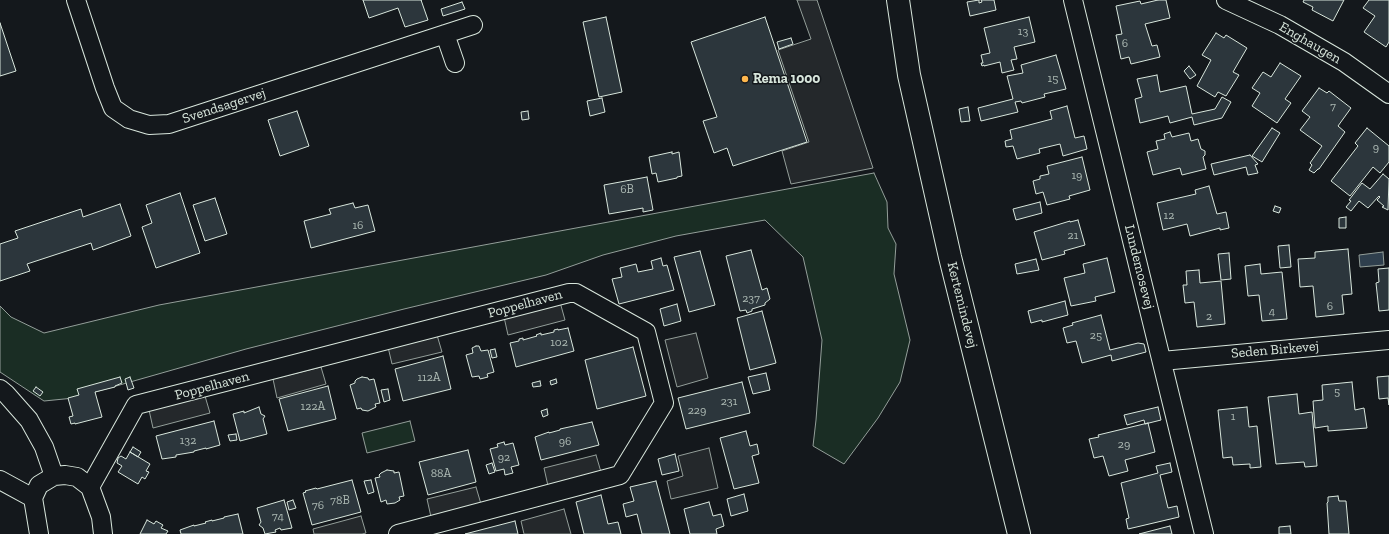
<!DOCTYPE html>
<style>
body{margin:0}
canvas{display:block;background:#14181c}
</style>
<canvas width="1389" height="534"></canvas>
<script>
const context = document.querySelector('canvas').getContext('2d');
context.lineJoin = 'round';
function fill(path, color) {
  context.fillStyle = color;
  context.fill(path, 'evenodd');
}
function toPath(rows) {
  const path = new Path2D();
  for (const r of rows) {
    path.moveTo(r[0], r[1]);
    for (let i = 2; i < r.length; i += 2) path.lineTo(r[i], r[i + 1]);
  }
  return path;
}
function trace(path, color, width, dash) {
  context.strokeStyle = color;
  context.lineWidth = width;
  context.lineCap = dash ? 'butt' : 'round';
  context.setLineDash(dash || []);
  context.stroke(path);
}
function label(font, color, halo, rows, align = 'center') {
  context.font = font + ' "Zilla Slab",serif';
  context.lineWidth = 3;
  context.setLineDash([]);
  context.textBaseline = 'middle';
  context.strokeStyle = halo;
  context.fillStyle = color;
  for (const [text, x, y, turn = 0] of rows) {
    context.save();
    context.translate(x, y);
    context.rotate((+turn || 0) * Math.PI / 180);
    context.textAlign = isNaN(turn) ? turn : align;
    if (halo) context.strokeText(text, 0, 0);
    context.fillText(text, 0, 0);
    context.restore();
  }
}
const green = toPath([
 [874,173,887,202,888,228,896,244,894,274,910,340,900,382,878,418,844,464,813,446,816,420,822,340,803,257,765,220,676,236,603,255,546,275,404,309,246,349,74,398,44,401,0,372,0,306,11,317,44,333,159,305,874,173],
 [410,421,415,441,367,453,362,433,410,421]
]);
const parking = toPath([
 [797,0,817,0,873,168,791,184,782,151,809,142,778,50,811,39,797,0],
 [560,302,565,320,508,335,504,317,560,302],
 [696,333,708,378,677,387,665,340,696,333],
 [437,335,442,352,392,364,388,347,437,335],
 [321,367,326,384,277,398,273,379,321,367],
 [205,396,210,413,153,428,149,410,205,396],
 [709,448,718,488,671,499,667,481,683,476,678,456,709,448],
 [596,455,601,472,548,486,544,468,596,455],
 [476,487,481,504,431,517,427,499,476,487],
 [564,509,571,534,524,534,521,521,564,509],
 [361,516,366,533,362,534,314,534,313,529,361,516]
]);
const water = toPath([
 [1383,252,1384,265,1360,267,1359,255,1383,252]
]);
const building = toPath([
 [363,0,422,0,421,0,428,20,405,27,398,8,369,18,363,0],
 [979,0,979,3,982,2,981,0,994,0,996,10,970,16,967,2,979,0],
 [1158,0,1166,0,1170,18,1145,24,1152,46,1157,45,1160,57,1131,64,1129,57,1121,59,1116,35,1122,34,1116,6,1140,1,1141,4,1158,0],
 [1304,0,1344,0,1333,21,1312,10,1313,7,1303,2,1304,0],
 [1369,0,1389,0,1389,42,1386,47,1364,32,1375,16,1363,8,1369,0],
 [462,2,465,9,443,16,441,9,462,2],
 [606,17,622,92,599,97,583,22,606,17],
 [765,17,807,142,733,166,727,148,714,153,703,121,717,117,691,42,765,17],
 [1029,17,1035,42,1014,47,1017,59,1011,60,1014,70,1002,73,1000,62,984,66,984,65,982,66,981,63,983,63,981,55,990,53,984,28,1029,17],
 [0,23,16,71,0,76,0,23],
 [1216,33,1224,38,1226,35,1247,48,1233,72,1239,75,1226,96,1218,92,1215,97,1197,86,1211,60,1202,55,1216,33],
 [791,38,793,44,779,49,777,42,791,38],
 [1056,55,1066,89,1044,94,1045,97,1022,103,1021,101,1015,102,1018,112,981,121,978,108,1013,99,1007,76,1023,73,1021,65,1056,55],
 [1280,63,1301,76,1285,99,1291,103,1277,123,1252,106,1260,93,1252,88,1263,72,1271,77,1280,63],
 [1189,66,1196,75,1190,79,1184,71,1189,66],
 [1157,75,1160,92,1186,86,1192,114,1215,109,1222,97,1231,102,1222,118,1194,125,1192,117,1170,123,1168,116,1140,123,1135,99,1142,97,1137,79,1157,75],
 [1319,88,1327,93,1329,91,1351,108,1338,126,1345,132,1319,169,1318,169,1314,173,1309,170,1312,165,1310,163,1322,146,1300,130,1310,117,1302,111,1319,88],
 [602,98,605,112,590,116,587,101,602,98],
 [1067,106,1075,138,1084,136,1087,149,1063,156,1060,144,1039,149,1040,153,1017,159,1013,146,1006,147,1005,141,1012,139,1010,130,1052,119,1050,111,1067,106],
 [968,107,970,121,961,122,959,109,968,107],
 [297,111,309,146,280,156,268,120,297,111],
 [528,111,529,119,522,120,521,112,528,111],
 [1272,128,1280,133,1262,162,1252,156,1272,128],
 [1367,128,1389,146,1389,162,1380,173,1373,167,1350,196,1331,181,1358,146,1355,143,1367,128],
 [1170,132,1172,137,1189,133,1191,141,1198,139,1201,149,1205,151,1205,155,1203,157,1206,169,1182,175,1180,168,1153,175,1147,152,1158,149,1156,141,1165,139,1164,134,1170,132],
 [672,152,672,154,679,152,682,176,677,177,677,178,658,182,656,173,652,174,649,157,672,152],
 [1250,155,1258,164,1255,165,1258,173,1248,175,1246,167,1214,175,1211,164,1250,155],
 [1082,157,1090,190,1069,196,1070,199,1047,205,1043,192,1036,194,1033,181,1040,179,1040,176,1049,174,1047,166,1082,157],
 [1383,174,1389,179,1388,210,1382,207,1384,206,1377,200,1380,197,1379,196,1368,208,1359,201,1351,211,1346,207,1351,201,1349,200,1362,183,1370,189,1383,174],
 [647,177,653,210,643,212,643,208,609,214,604,185,647,177],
 [1209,186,1217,214,1226,212,1229,228,1220,230,1220,228,1190,236,1187,224,1163,230,1157,203,1196,194,1195,190,1209,186],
 [180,193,200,253,156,268,142,227,152,223,146,205,180,193],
 [215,198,227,234,205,241,193,205,215,198],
 [1040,202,1042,213,1016,220,1013,209,1040,202],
 [353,203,355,208,368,205,375,231,311,248,304,221,331,214,329,209,353,203],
 [120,204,131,236,93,250,91,243,27,264,30,271,0,281,0,244,18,238,15,231,81,209,83,217,120,204],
 [1275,206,1281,208,1279,213,1273,211,1275,206],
 [1346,217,1346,228,1339,228,1339,218,1346,217],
 [1078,220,1085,245,1064,251,1065,254,1042,260,1034,232,1070,221,1070,222,1078,220],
 [1289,245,1291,267,1280,268,1278,246,1289,245],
 [1348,249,1352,294,1342,295,1344,314,1316,317,1313,286,1300,287,1298,259,1315,258,1315,252,1348,249],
 [751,250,762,290,767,288,770,299,765,303,765,305,752,309,752,311,747,313,746,310,740,311,726,256,751,250],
 [700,251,715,305,689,312,674,257,700,251],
 [1229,253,1231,279,1221,280,1218,254,1229,253],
 [661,258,663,266,667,265,674,290,619,304,612,279,622,277,620,268,636,264,638,272,653,269,651,261,661,258],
 [1107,258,1115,292,1095,297,1096,301,1071,306,1064,278,1085,273,1083,264,1107,258],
 [1036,259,1039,270,1017,274,1015,264,1036,259],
 [1260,264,1261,274,1282,272,1287,319,1262,321,1259,295,1248,296,1245,266,1260,264],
 [1389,268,1389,310,1379,311,1376,283,1379,282,1378,269,1389,268],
 [1199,270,1200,283,1221,281,1225,324,1197,327,1194,302,1185,303,1183,285,1187,285,1186,271,1199,270],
 [1065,301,1068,315,1042,322,1042,320,1031,323,1028,311,1065,301],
 [677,304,681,321,664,326,660,309,677,304],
 [762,311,776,363,750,370,737,318,762,311],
 [1101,315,1110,350,1138,343,1144,344,1146,352,1112,361,1111,355,1082,363,1076,341,1067,343,1063,328,1073,325,1072,323,1101,315],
 [568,328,574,351,516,367,510,343,519,341,519,339,523,338,523,340,537,336,536,335,541,333,541,335,554,332,554,330,558,329,558,330,568,328],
 [476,346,479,346,481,351,488,350,494,372,487,374,488,377,480,379,479,376,472,377,466,355,473,353,472,348,476,346],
 [633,347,646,396,597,409,585,360,633,347],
 [495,349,497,357,492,358,490,350,495,349],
 [443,356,451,389,403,401,395,369,443,356],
 [766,373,770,390,753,394,748,377,766,373],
 [1389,376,1389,405,1388,398,1379,399,1377,377,1389,376],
 [120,377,122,383,115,386,115,387,95,392,102,417,75,424,75,423,71,424,69,417,73,416,68,398,79,395,77,389,120,377],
 [130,377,134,388,128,390,125,379,130,377],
 [362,377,368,378,369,380,374,379,380,403,375,404,376,407,368,411,362,410,361,408,357,409,350,385,355,383,355,381,357,379,362,377],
 [556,379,557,383,551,385,550,381,556,379],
 [540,381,541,386,533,387,532,383,540,381],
 [742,382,750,413,686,429,678,398,742,382],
 [1352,382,1355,410,1364,408,1367,428,1328,431,1328,426,1315,428,1313,401,1323,400,1322,385,1352,382],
 [328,386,336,419,288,431,279,399,328,386],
 [36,387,43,392,40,396,33,391,36,387],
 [388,389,390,400,384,402,381,390,388,389],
 [1297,394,1299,414,1312,412,1317,466,1305,467,1304,462,1276,464,1268,397,1297,394],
 [259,407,261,414,265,416,263,419,267,434,240,441,233,414,244,411,244,413,259,407],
 [1158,407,1161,420,1145,424,1144,420,1127,425,1124,415,1158,407],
 [1247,407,1249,427,1257,426,1261,467,1250,468,1250,464,1233,465,1232,457,1223,458,1218,410,1247,407],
 [547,409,548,415,543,417,541,411,547,409],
 [214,421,220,445,206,449,206,448,194,451,194,452,176,455,176,457,162,459,156,436,214,421],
 [592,422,599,445,541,460,535,437,549,432,549,433,560,430,560,429,592,422],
 [1148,423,1155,452,1125,460,1128,471,1109,476,1103,456,1094,458,1089,439,1099,437,1098,435,1148,423],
 [746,431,750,446,757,444,759,454,752,456,759,483,734,489,720,438,746,431],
 [236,434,237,440,230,441,228,435,236,434],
 [504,442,505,445,513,443,519,465,511,467,513,473,505,475,504,469,496,471,490,449,498,447,497,444,504,442],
 [133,447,141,452,138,457,130,452,133,447],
 [468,450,476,482,428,495,419,462,468,450],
 [130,452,150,464,146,471,149,472,145,479,142,477,138,484,118,472,122,466,117,463,118,458,121,456,126,459,130,452],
 [675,454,679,471,662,475,658,459,675,454],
 [492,463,495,472,489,474,486,465,492,463],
 [1170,463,1172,472,1160,475,1168,508,1177,506,1179,517,1128,529,1126,519,1129,518,1121,483,1158,473,1156,466,1170,463],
 [387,470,394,471,394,473,399,472,404,496,399,497,400,500,395,503,387,504,386,500,381,502,375,478,380,477,379,475,381,473,387,470],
 [352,480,361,512,312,525,303,493,306,492,305,491,316,488,317,489,352,480],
 [371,480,374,492,368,494,364,481,371,480],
 [656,481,670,534,642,534,637,514,626,517,623,504,634,501,630,487,656,481],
 [744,494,748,511,731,516,727,499,744,494],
 [601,495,608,524,618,522,621,534,584,534,576,502,601,495],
 [1338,496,1339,501,1346,501,1349,534,1329,534,1327,503,1328,502,1328,497,1338,496],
 [284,500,292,528,281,530,280,528,275,530,276,532,265,534,263,528,259,525,261,522,257,508,284,500],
 [293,500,296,508,289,510,287,502,293,500],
 [709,502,713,516,721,514,724,526,716,529,717,534,690,534,684,509,709,502],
 [238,514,243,534,181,534,180,530,194,525,194,526,206,523,205,522,212,520,212,521,224,518,224,517,238,514],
 [147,520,154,524,156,521,163,525,161,528,168,531,166,534,140,534,147,520],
 [515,521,518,534,465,534,515,521],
 [1170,526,1172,534,1139,534,1170,526],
 [1290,526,1291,534,1279,534,1279,527,1290,526]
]);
const minor = toPath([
 [76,0,105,88,113,108,129,119,149,125,169,124,473,25],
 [1073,0,1204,534],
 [1226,0,1280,25,1344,62,1389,94],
 [445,34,455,63],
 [1162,361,1389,340],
 [0,389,6,394,29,420,44,447,54,476],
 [0,480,33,498],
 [90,487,136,405,569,293,576,293,646,332,664,403,620,475,398,534],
 [39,534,33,498,39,485,54,476,65,475,77,477,90,487,101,517,103,534]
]);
const secondary = toPath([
 [898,0,909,75,950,257,1019,534]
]);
const markers = [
 [745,79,4,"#ffb74d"]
];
const numberNames = [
 ["13",1023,32],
 ["6",1125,44],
 ["15",1053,79],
 ["7",1333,107],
 ["9",1376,148],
 ["19",1077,176],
 ["6B",627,190],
 ["12",1169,216],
 ["16",358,226],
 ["21",1073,236],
 ["237",751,299],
 ["6",1330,307],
 ["4",1272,312],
 ["2",1209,317],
 ["25",1096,336],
 ["102",559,343],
 ["112A",429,378],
 ["5",1337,392],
 ["231",729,402],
 ["122A",313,407],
 ["229",697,411],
 ["1",1233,417],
 ["132",188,441],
 ["96",565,442],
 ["29",1124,445],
 ["92",504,458],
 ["88A",441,474],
 ["78B",340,501],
 ["76",318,506],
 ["74",278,517]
];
const streetNames = [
 ["Enghaugen",1310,43,30],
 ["Svendsagervej",224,106,-18],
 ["Lundemosevej",1139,267,76],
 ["Poppelhaven",525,304,-15],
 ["Kertemindevej",962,305,76],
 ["Seden Birkevej",1275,350,-5],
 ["Poppelhaven",212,386,-15]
];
const poiNames = [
 ["Rema 1000",753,79]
];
fill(green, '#1a2d24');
trace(green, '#939e99', 1);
fill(parking, '#24282b');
trace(parking, '#939e99', 1);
fill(water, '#2f3f4d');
trace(water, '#939e99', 1);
fill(building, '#2c363c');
trace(building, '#d8e6dc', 1);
trace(minor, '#d8e6dc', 20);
trace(secondary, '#d8e6dc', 24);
trace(minor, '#14181c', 18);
trace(secondary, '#14181c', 22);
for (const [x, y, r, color] of markers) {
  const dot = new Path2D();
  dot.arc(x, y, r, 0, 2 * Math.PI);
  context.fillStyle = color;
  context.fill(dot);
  trace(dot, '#14181c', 1.5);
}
label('12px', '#adbab4', null, numberNames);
label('14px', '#d8e6dc', '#14181c', streetNames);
label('bold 14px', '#d8e6dc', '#14181c', poiNames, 'left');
</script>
